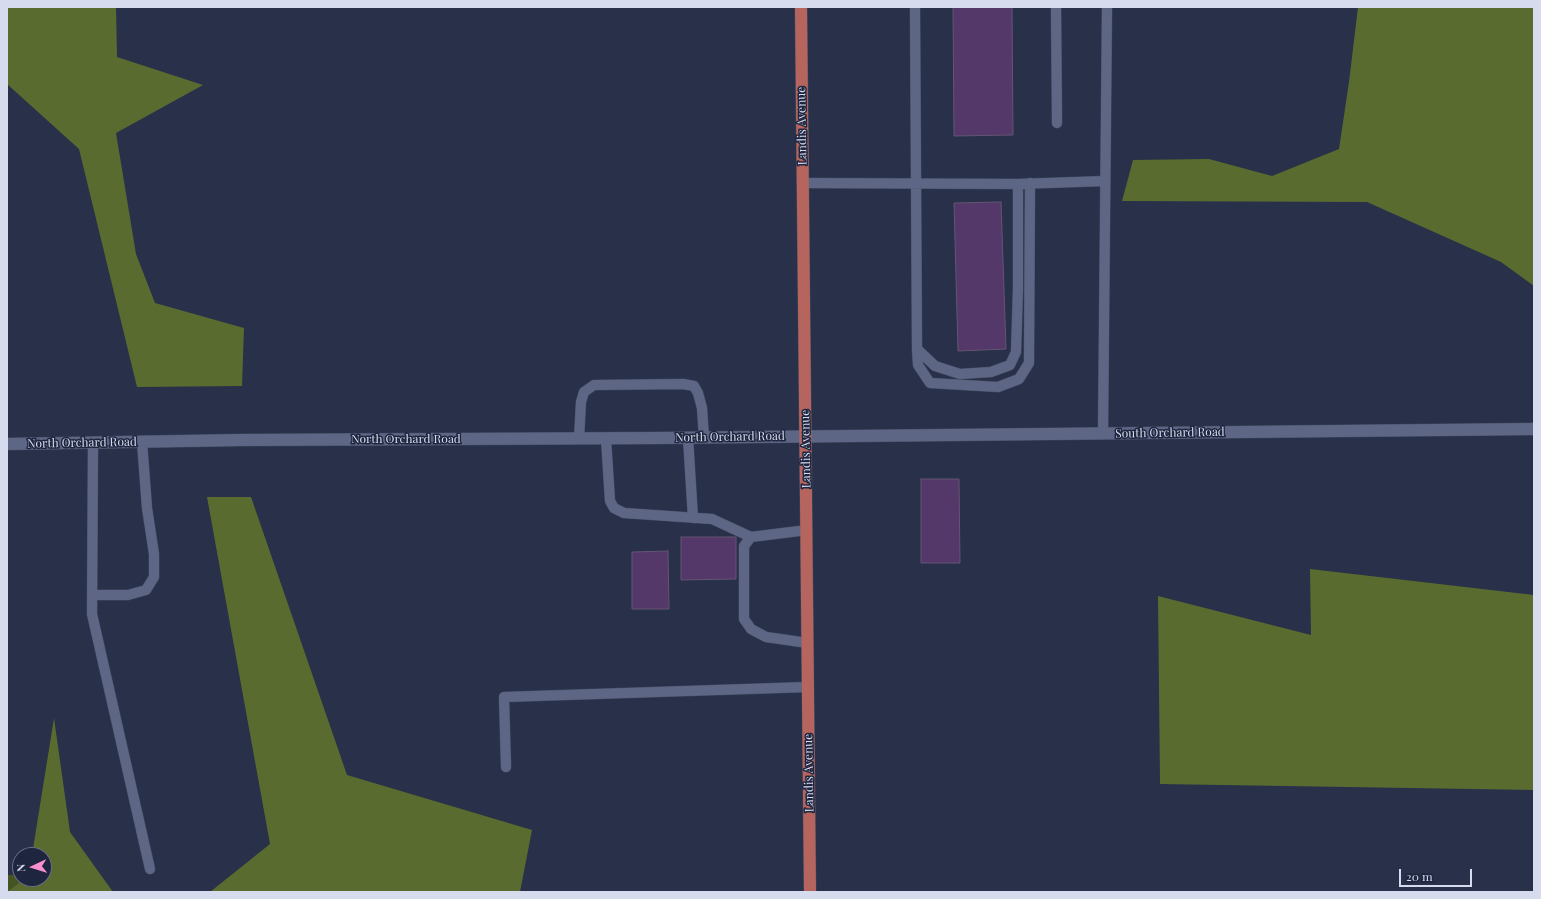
<!DOCTYPE html>
<style>
body{margin:0}
#map{position:relative;width:1541px;height:899px;overflow:hidden;background:#28304a;font-family:"Playfair Display",serif}
canvas{display:block}
.frame{position:absolute;inset:0;border:8px solid #d6dced;pointer-events:none}
.north{position:absolute;left:12px;top:847px;width:40px;height:40px;box-sizing:border-box;background:#1e253f;border:1px solid #686e85;border-radius:50%;rotate:266deg;font-size:11px;font-weight:700;line-height:16px;text-align:center;color:#d6dced}
.north::after{content:'';display:block;margin:auto;width:14px;height:18px;background:#f790cd;clip-path:polygon(50% 0,100% 100%,50% 72%,0 100%)}
.scale{position:absolute;left:1399px;top:869px;width:73px;height:18px;box-sizing:border-box;border:2px solid #d6dced;border-top:0;padding-left:5px;font-size:12px;line-height:14px;white-space:nowrap;color:#d6dced;-webkit-text-stroke:3px #1e253f;paint-order:stroke}
</style>
<div id="map">
<canvas width="1541" height="899"></canvas>
<div class="frame"></div>
<div class="north">N</div>
<div class="scale">20 m</div>
</div>
<script>
const context = document.querySelector('canvas').getContext('2d');
context.lineJoin = 'round';
function fill(path, color) {
  context.fillStyle = color;
  context.fill(path, 'evenodd');
}
function toPath(rows) {
  const path = new Path2D();
  for (const r of rows) {
    path.moveTo(r[0], r[1]);
    for (let i = 2; i < r.length; i += 2) path.lineTo(r[i], r[i + 1]);
  }
  return path;
}
function trace(path, color, width, dash) {
  context.strokeStyle = color;
  context.lineWidth = width;
  context.lineCap = dash ? 'butt' : 'round';
  context.setLineDash(dash || []);
  context.stroke(path);
}
function label(font, color, halo, rows, align = 'center') {
  context.font = font + ' "Playfair Display",serif';
  context.lineWidth = 3;
  context.setLineDash([]);
  context.textBaseline = 'middle';
  context.strokeStyle = halo;
  context.fillStyle = color;
  for (const [text, x, y, turn = 0] of rows) {
    context.save();
    context.translate(x, y);
    context.rotate((+turn || 0) * Math.PI / 180);
    context.textAlign = isNaN(turn) ? turn : align;
    if (halo) context.strokeText(text, 0, 0);
    context.fillText(text, 0, 0);
    context.restore();
  }
}
const green = toPath([
 [7,875,20,875,20,879,24,879,7,892]
]);
const forest = toPath([
 [7,7,116,7,117,57,203,85,116,133,136,254,155,303,244,328,242,386,137,387,79,149,7,84],
 [1358,7,1534,7,1534,286,1501,262,1367,202,1122,201,1133,160,1209,159,1272,176,1339,149,1349,82],
 [207,497,251,497,347,775,532,830,520,892,210,892,270,844],
 [1310,569,1534,595,1534,790,1160,784,1158,596,1311,635],
 [54,718,70,832,113,892,7,892,24,879,44,879,44,855,32,855]
]);
const building = toPath([
 [953,7,1012,7,1013,135,954,136,953,7],
 [1001,202,1006,349,958,351,954,203,1001,202],
 [921,479,959,479,960,563,921,563,921,479],
 [681,537,736,537,736,579,681,580,681,537],
 [668,551,669,609,632,609,632,552,668,551]
]);
const service = toPath([
 [915,7,917,349,918,365,930,383,998,387,1019,379,1029,363,1030,183],
 [1056,7,1057,123],
 [803,183,1018,184,1105,181],
 [917,349,935,366,960,374,991,372,1010,365,1016,352,1018,288,1018,184],
 [1103,433,1107,7],
 [688,438,693,518],
 [579,439,581,402,584,392,594,385,683,384,694,386,698,393,702,408,704,438],
 [606,439,610,501,614,508,624,513,712,519,751,537],
 [93,443,92,614,150,869],
 [807,530,751,537,744,546,744,619,751,629,766,637,808,643],
 [92,595,128,595,146,590,154,577,154,554,147,508,142,442],
 [506,767,504,697,808,687]
]);
const tertiary = toPath([
 [7,444,242,440,658,438,1534,429]
]);
const primary = toPath([
 [801,7,810,892]
]);
const streetNames = [
 ["Landis Avenue",802,126,-91],
 ["South Orchard Road",1170,433,-1],
 ["North Orchard Road",730,437,-1],
 ["North Orchard Road",406,439],
 ["North Orchard Road",82,443,-1],
 ["Landis Avenue",806,449,-91],
 ["Landis Avenue",809,773,-91]
];
fill(green, '#465422');
fill(forest, '#5a6b2f');
fill(building, '#55386a');
trace(building, '#645571', 1);
trace(service, '#444a60', 11);
trace(tertiary, '#444a60', 13);
trace(primary, '#444a60', 13);
trace(service, '#5d6785', 10);
trace(tertiary, '#5d6785', 12);
trace(primary, '#b5655d', 12);
label('12px', '#d6dced', '#1e253f', streetNames);
</script>
